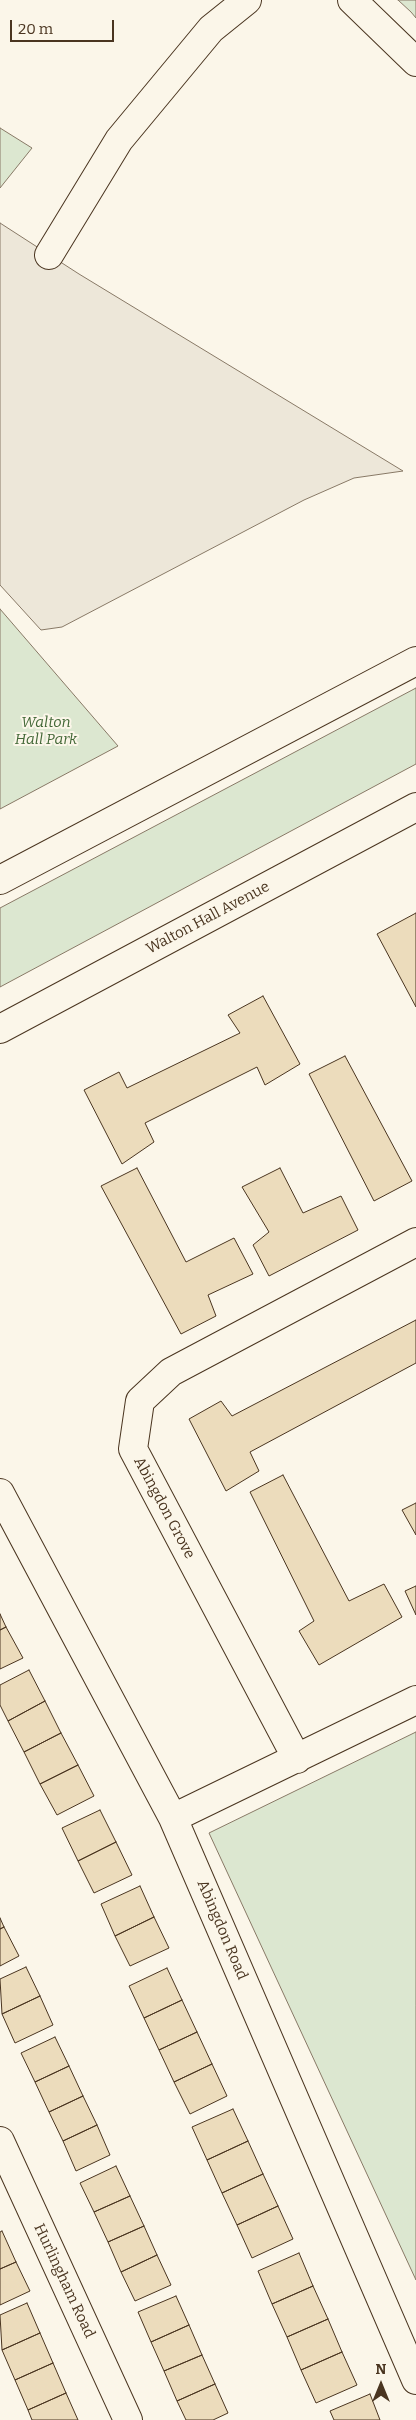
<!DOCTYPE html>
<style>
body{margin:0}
#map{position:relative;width:416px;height:2420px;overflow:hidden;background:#fbf6e9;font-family:Bitter,serif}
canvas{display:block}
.north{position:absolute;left:356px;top:2360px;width:50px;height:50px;-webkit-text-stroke:4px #fbf6e9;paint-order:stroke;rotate:0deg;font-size:14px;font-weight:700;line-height:20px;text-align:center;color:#4a3520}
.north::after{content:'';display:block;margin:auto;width:18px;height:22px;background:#4a3520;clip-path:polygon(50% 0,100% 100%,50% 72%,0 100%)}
.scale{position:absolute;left:10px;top:20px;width:104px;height:22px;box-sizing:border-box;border:2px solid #4a3520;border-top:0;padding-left:6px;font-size:15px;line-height:18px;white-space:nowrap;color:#4a3520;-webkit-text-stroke:4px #fbf6e9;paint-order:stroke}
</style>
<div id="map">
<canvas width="416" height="2420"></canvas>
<div class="north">N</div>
<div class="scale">20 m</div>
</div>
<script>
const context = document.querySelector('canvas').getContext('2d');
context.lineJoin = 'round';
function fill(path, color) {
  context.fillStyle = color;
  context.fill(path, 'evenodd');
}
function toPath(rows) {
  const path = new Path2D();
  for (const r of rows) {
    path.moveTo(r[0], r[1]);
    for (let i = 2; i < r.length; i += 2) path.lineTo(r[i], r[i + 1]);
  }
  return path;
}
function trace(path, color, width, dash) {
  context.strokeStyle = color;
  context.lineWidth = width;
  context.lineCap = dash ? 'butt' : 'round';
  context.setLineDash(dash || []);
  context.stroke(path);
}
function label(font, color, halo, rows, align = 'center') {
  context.font = font + ' Bitter,serif';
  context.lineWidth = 4;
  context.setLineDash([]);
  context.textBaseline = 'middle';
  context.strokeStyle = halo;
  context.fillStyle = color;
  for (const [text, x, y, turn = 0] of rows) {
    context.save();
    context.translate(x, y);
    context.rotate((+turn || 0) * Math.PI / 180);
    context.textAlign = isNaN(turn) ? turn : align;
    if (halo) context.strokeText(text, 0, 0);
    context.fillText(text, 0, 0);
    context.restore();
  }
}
const green = toPath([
 [398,0,416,0,416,18,411,12,398,0],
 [0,128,32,148,0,188,0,128],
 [0,609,118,746,0,809,0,609],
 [416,688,416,764,0,987,0,908,416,688],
 [416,1732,416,2280,209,1833,416,1732]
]);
const parking = toPath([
 [0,223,79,274,403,471,354,478,304,500,62,627,41,630,0,585,0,223]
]);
const building = toPath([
 [416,913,416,1007,377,934,416,913],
 [263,996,300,1064,265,1085,257,1067,145,1123,154,1142,122,1164,84,1090,119,1072,127,1088,240,1033,228,1015,263,996],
 [345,1056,412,1181,374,1201,309,1074,345,1056],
 [137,1168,186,1262,234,1238,253,1274,208,1295,216,1316,181,1334,101,1186,137,1168],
 [280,1168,303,1213,341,1196,358,1230,269,1276,253,1245,269,1232,242,1187,280,1168],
 [416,1320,416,1363,250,1452,259,1471,226,1491,189,1419,221,1401,232,1416,416,1320],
 [283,1475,349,1601,384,1584,402,1617,319,1665,299,1631,314,1621,250,1492,283,1475],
 [416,1503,416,1535,402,1510,416,1503],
 [416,1586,416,1615,405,1591,416,1586],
 [0,1614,6,1627,0,1630,0,1614],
 [6,1627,23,1658,0,1669,0,1630,6,1627],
 [29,1670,45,1701,8,1721,0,1705,0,1685,29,1670],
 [45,1701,61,1733,24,1752,8,1721,45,1701],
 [61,1733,78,1765,40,1784,24,1752,61,1733],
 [78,1765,94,1796,57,1815,40,1784,78,1765],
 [100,1810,116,1842,78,1861,62,1828,100,1810],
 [116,1842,132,1875,94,1893,78,1861,116,1842],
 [140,1886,154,1917,115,1936,101,1904,140,1886],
 [154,1917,169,1948,130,1966,115,1936,154,1917],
 [0,1918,4,1927,0,1929,0,1918],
 [4,1927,19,1956,0,1966,0,1929,4,1927],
 [26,1967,40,1996,2,2014,0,1979,26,1967],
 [167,1968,182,2000,144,2018,129,1986,167,1968],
 [40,1996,53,2025,15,2043,2,2014,40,1996],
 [182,2000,197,2032,159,2050,144,2018,182,2000],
 [197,2032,212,2064,174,2082,159,2050,197,2032],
 [55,2037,69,2066,35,2082,21,2053,55,2037],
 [212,2064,227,2096,190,2114,174,2082,212,2064],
 [69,2066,83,2096,49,2112,35,2082,69,2066],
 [83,2096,97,2125,63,2141,49,2112,83,2096],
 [233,2109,248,2141,207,2160,192,2127,233,2109],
 [97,2125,110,2155,76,2171,63,2141,97,2125],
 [248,2141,263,2174,222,2193,207,2160,248,2141],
 [116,2166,130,2196,94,2212,80,2183,116,2166],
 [263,2174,278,2206,237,2225,222,2193,263,2174],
 [130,2196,144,2226,108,2242,94,2212,130,2196],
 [278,2206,293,2239,252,2258,237,2225,278,2206],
 [144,2226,157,2255,121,2272,108,2242,144,2226],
 [2,2231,16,2262,0,2269,0,2232,2,2231],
 [299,2253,313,2286,272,2304,258,2271,299,2253],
 [157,2255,171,2285,135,2301,121,2272,157,2255],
 [16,2262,30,2291,0,2305,0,2269,16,2262],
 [313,2286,328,2319,287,2337,272,2304,313,2286],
 [176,2296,189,2325,151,2342,138,2312,176,2296],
 [27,2303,40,2333,2,2350,0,2315,27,2303],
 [328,2319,342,2352,301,2370,287,2337,328,2319],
 [189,2325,202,2355,164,2371,151,2342,189,2325],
 [40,2333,53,2363,15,2380,2,2350,40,2333],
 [342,2352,357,2385,316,2403,301,2370,342,2352],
 [202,2355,215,2384,177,2401,164,2371,202,2355],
 [53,2363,66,2393,28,2410,15,2380,53,2363],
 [215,2384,228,2413,213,2420,186,2420,177,2401,215,2384],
 [66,2393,78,2420,32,2420,28,2410,66,2393],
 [370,2394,380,2420,334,2420,330,2411,370,2394]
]);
const minor = toPath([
 [352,0,416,62],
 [49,255,119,140,211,29,247,0],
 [0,1493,173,1818,416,2380],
 [297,1759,133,1449,140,1401,171,1372,416,1242],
 [173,1818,416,1700],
 [0,2141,128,2420]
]);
const highway = toPath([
 [0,880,416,661],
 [0,1029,416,807]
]);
const parkNames = [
 ["Walton",46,723],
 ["Hall Park",46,740]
];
const streetNames = [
 ["Walton Hall Avenue",208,918,-28],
 ["Abingdon Grove",164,1508,62],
 ["Abingdon Road",222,1930,67],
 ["Hurlingham Road",64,2281,65]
];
fill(green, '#dce7d0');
trace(green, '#887966', 1);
fill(parking, '#ede7d9');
trace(parking, '#887966', 1);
fill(building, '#ecdcbc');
trace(building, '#4a3520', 1);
trace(minor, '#4a3520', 30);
trace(highway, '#4a3520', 30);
trace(minor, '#fbf6e9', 28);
trace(highway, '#fbf6e9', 28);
label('italic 15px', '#436837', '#fbf6e9', parkNames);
label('15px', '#4a3520', '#fbf6e9', streetNames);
</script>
